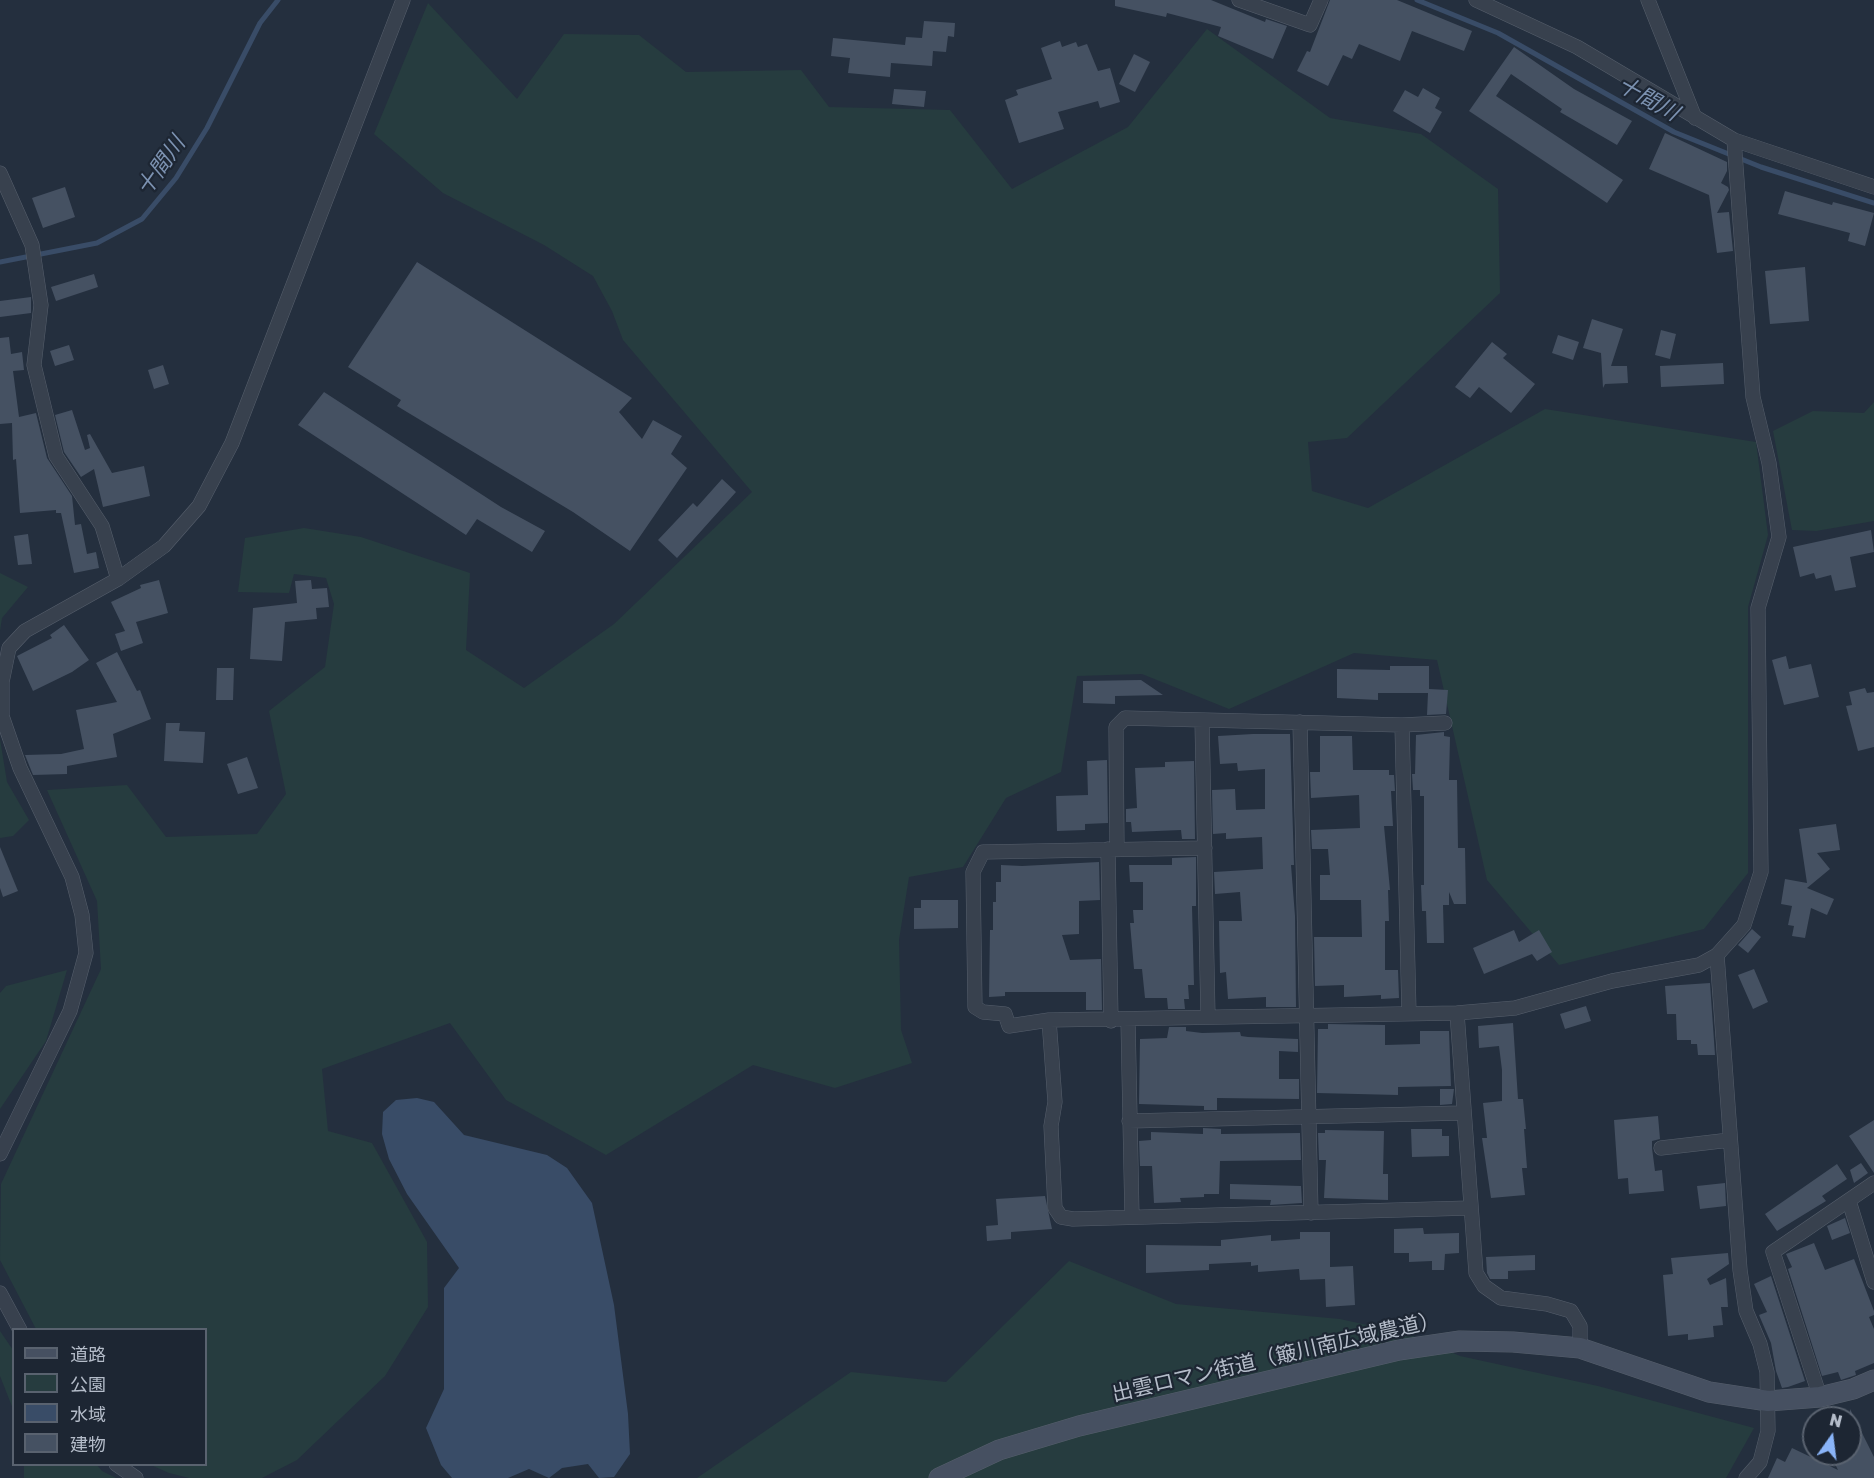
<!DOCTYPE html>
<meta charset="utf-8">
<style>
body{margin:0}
#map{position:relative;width:1874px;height:1478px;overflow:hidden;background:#242f3e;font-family:"Golos Text","Noto Sans JP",sans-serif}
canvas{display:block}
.legend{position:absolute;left:12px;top:1328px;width:195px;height:138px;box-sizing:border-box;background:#1d2633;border:2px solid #59626f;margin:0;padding:8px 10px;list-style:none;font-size:18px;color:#b4bcc9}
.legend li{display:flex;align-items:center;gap:12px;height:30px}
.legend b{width:30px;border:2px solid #59626f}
.north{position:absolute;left:1802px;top:1406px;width:60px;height:60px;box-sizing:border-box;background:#1d2633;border:2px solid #59626f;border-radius:50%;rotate:14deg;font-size:16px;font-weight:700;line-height:24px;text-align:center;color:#b4bcc9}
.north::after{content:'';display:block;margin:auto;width:21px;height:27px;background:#8ab4f8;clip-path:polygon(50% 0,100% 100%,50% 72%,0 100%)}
</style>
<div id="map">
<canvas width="1874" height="1478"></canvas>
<ul class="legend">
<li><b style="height:8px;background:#465061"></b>道路</li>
<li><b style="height:16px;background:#263c3f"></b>公園</li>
<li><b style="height:16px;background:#394c67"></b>水域</li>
<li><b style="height:16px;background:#455162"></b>建物</li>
</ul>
<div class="north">N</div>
</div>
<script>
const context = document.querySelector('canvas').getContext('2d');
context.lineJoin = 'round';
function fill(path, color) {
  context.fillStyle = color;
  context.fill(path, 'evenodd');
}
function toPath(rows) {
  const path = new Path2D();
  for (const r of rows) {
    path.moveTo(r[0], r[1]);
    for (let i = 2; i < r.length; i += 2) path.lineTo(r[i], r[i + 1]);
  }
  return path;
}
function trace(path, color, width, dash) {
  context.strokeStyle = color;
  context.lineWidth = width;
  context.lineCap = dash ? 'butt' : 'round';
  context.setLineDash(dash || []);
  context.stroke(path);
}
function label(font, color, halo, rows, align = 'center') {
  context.font = font + ' "Golos Text","Noto Sans JP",sans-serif';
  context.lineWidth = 4.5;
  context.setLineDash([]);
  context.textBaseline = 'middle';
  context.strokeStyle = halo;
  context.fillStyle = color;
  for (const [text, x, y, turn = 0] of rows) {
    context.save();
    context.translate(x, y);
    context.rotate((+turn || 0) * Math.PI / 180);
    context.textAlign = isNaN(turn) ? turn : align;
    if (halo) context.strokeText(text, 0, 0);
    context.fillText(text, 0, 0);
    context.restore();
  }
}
const green = toPath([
 [428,3,517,99,564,34,639,35,686,72,801,70,829,107,950,110,1012,189,1128,127,1207,29,1330,118,1421,134,1498,189,1500,293,1347,438,1308,442,1312,491,1368,508,1545,409,1756,442,1768,535,1748,607,1748,873,1704,929,1559,965,1487,880,1437,660,1354,653,1229,709,1142,674,1077,676,1061,772,1006,798,963,867,909,877,899,940,901,1030,912,1063,835,1088,753,1065,606,1155,506,1100,450,1023,322,1069,328,1131,372,1143,427,1242,428,1307,385,1376,297,1460,262,1478,189,1478,169,1473,151,1465,206,1464,206,1330,36,1329,0,1260,1,1184,101,969,97,901,47,790,127,785,166,837,257,834,286,794,269,711,325,667,334,604,326,578,294,574,289,593,238,592,245,538,304,528,361,537,470,573,466,650,524,688,614,624,752,492,623,340,612,311,593,276,544,245,443,193,374,134],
 [1874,402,1874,521,1816,531,1792,530,1773,431,1813,411,1864,413],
 [0,573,28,587,2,618,0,631],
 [0,739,7,782,29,820,13,836,0,838],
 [67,970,46,1041,0,1109,0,993,6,986],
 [1069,1261,1176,1304,1340,1319,1408,1334,1460,1356,1598,1386,1754,1428,1726,1478,697,1478,851,1372,946,1382],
 [0,1331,13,1350,13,1409,0,1376],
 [24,1465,97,1465,102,1471,116,1478,24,1478]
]);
const water = toPath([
 [417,1098,434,1102,464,1135,547,1155,567,1168,592,1203,614,1305,628,1414,630,1454,614,1477,599,1478,588,1464,562,1468,549,1478,529,1469,508,1478,452,1478,441,1465,426,1428,444,1389,444,1288,459,1268,407,1194,389,1159,382,1134,383,1112,396,1100]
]);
const stream = toPath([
 [1417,0,1498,33,1674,132,1761,167,1874,203],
 [0,262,97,243,142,219,176,178,207,128,260,23,278,0]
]);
const building = toPath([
 [1115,0,1211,0,1265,22,1266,19,1287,26,1273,59,1218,36,1221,27,1167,13,1166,17,1115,6],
 [1330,0,1397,0,1472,31,1464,51,1412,31,1400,61,1359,44,1352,59,1343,55,1328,86,1297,71,1307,51,1310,52],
 [924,21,955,23,954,37,948,36,946,52,933,51,932,66,891,63,890,77,848,73,850,58,831,56,833,38,905,45,906,37,922,38],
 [1060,41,1062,47,1076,42,1078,47,1087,44,1098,71,1110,68,1120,102,1100,108,1098,101,1058,112,1064,129,1019,143,1005,100,1018,95,1016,90,1052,79,1041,48],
 [1514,47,1574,89,1632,121,1617,145,1560,112,1562,109,1511,74,1496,96,1623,180,1607,203,1469,111],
 [1134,54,1150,62,1135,92,1119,84],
 [1423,88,1440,98,1435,108,1442,112,1430,133,1393,111,1405,90,1418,97],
 [894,89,926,91,924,107,892,104],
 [1665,133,1727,162,1727,171,1721,183,1728,187,1729,190,1717,213,1729,212,1733,251,1717,253,1709,195,1649,169],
 [65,187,75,217,43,228,32,198],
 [1785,191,1832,205,1833,202,1874,213,1865,246,1848,241,1850,233,1778,214],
 [417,262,632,398,619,412,642,439,653,420,682,436,671,454,687,468,630,551,573,512,397,406,401,400,348,367],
 [1805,267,1809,321,1770,324,1765,271],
 [94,274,98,287,56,301,51,287],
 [31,297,31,313,0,317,0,301],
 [1592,319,1623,329,1611,366,1627,366,1628,383,1605,384,1603,388,1601,353,1583,348],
 [1661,330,1676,334,1670,359,1655,355],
 [1558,335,1579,342,1573,360,1552,353],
 [9,337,11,354,22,352,24,370,13,371,19,417,36,413,47,458,72,496,75,525,81,524,87,554,96,552,99,568,74,573,61,513,56,513,56,510,20,513,16,459,13,460,12,423,0,424,0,338],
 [1492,342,1507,354,1503,358,1535,384,1511,413,1479,387,1470,398,1455,387],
 [69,345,74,360,55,366,50,351],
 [1723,363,1724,384,1661,387,1660,366],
 [163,365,169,384,154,389,148,370],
 [324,392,501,507,545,531,532,552,477,519,466,535,298,425],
 [72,410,85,450,90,448,87,435,90,434,112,473,144,466,150,496,103,507,94,469,81,477,64,452,55,415],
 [722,479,736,492,677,558,658,540,693,503,697,507],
 [1871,530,1874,552,1850,557,1856,587,1835,591,1831,575,1816,579,1814,573,1800,577,1793,547],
 [28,534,32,564,18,565,14,536],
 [159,580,168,613,136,622,143,643,121,651,115,634,125,631,111,602,141,588,140,585],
 [311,580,312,589,327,588,329,607,316,608,317,619,285,622,282,661,250,659,253,608,297,603,295,581],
 [64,625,89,660,72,672,33,691,17,656,52,638,50,635],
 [117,652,137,691,140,690,151,719,113,734,117,757,67,766,67,774,33,775,25,755,61,754,84,749,76,710,117,702,96,663],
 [1786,656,1789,669,1811,664,1819,697,1784,705,1772,660],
 [1390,666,1429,666,1429,689,1448,690,1446,714,1427,715,1428,693,1378,693,1378,700,1337,698,1337,669,1390,670],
 [217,668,234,668,233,700,216,700],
 [1141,680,1163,695,1115,696,1115,704,1083,703,1083,681],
 [1865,688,1867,693,1874,692,1874,747,1858,751,1846,706,1852,705,1849,692],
 [166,723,180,723,179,731,205,732,203,763,164,761],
 [1444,732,1444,736,1450,737,1449,780,1457,780,1458,848,1465,848,1466,904,1454,904,1449,892,1449,905,1443,905,1444,943,1427,943,1426,911,1422,911,1421,885,1424,885,1424,796,1420,796,1420,790,1413,790,1412,774,1415,774,1416,735],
 [1253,734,1290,734,1294,865,1291,865,1295,916,1296,1007,1266,1007,1266,997,1228,999,1226,972,1220,973,1219,921,1242,921,1240,892,1215,894,1214,872,1263,869,1262,837,1226,839,1226,833,1213,834,1212,790,1235,789,1236,810,1265,809,1265,769,1238,771,1237,763,1220,764,1218,736],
 [1320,736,1352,736,1353,770,1389,770,1389,775,1394,775,1395,791,1391,791,1393,826,1384,826,1390,890,1388,890,1389,921,1385,921,1385,970,1398,970,1399,998,1381,999,1381,995,1344,997,1344,985,1315,986,1314,937,1362,937,1361,900,1320,900,1320,875,1330,875,1328,849,1312,849,1311,830,1360,828,1359,795,1311,798,1310,772,1320,772],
 [247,757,258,788,238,794,227,764],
 [1107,760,1108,823,1085,824,1085,830,1057,831,1056,796,1088,795,1087,761],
 [1194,761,1195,839,1182,839,1181,830,1132,832,1131,822,1126,822,1126,809,1137,808,1135,768,1165,767,1165,762],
 [1836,824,1840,850,1817,853,1830,869,1807,888,1834,899,1827,915,1811,908,1805,938,1792,936,1794,926,1788,925,1792,906,1781,904,1785,879,1807,883,1799,829],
 [0,847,18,891,3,897,0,888],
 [1196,857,1196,906,1192,906,1194,985,1188,985,1189,999,1184,999,1185,1009,1168,1009,1167,998,1145,998,1142,969,1134,969,1130,923,1134,923,1133,910,1143,910,1143,882,1130,882,1129,865,1172,865,1172,858],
 [1099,862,1100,900,1079,901,1079,934,1062,935,1070,960,1101,959,1102,1010,1086,1010,1086,992,1005,992,1005,996,989,997,990,930,993,930,993,902,996,902,996,882,1001,882,1001,865,1022,866],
 [921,900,958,900,958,928,914,929,914,908,921,908],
 [1752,929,1761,937,1748,953,1738,945],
 [1514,930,1519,942,1539,930,1552,952,1537,961,1532,954,1484,974,1473,948],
 [1754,969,1768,1002,1753,1009,1738,975],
 [1710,983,1715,1055,1698,1055,1697,1044,1691,1044,1691,1040,1677,1040,1676,1014,1667,1014,1665,986],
 [1586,1006,1591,1021,1565,1029,1560,1014],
 [1513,1023,1518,1099,1523,1099,1526,1129,1524,1129,1527,1168,1522,1168,1525,1195,1491,1198,1482,1138,1487,1138,1483,1103,1502,1101,1502,1070,1499,1046,1479,1048,1478,1026],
 [1328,1024,1385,1025,1385,1045,1420,1044,1420,1031,1449,1031,1451,1086,1398,1087,1398,1095,1317,1093,1318,1029,1328,1029],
 [1169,1027,1186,1027,1186,1031,1202,1033,1240,1032,1241,1036,1248,1037,1298,1039,1298,1052,1279,1051,1279,1079,1299,1079,1299,1099,1217,1098,1217,1110,1204,1110,1204,1106,1139,1104,1140,1039,1167,1038],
 [1440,1089,1454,1089,1452,1104,1440,1105],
 [1658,1116,1660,1139,1652,1141,1652,1148,1655,1171,1662,1170,1664,1191,1629,1194,1628,1178,1618,1179,1614,1120],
 [1874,1120,1874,1173,1849,1136],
 [1203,1128,1221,1129,1221,1134,1300,1133,1301,1160,1220,1161,1219,1194,1204,1194,1204,1197,1180,1198,1181,1202,1154,1203,1152,1166,1140,1166,1139,1141,1151,1140,1151,1132,1203,1134],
 [1411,1129,1442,1129,1442,1136,1449,1136,1449,1156,1412,1157],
 [1325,1130,1384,1131,1383,1174,1388,1174,1388,1200,1324,1198,1326,1160,1319,1160,1318,1133,1325,1133],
 [1861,1163,1868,1173,1854,1183,1850,1170],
 [1837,1164,1847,1179,1822,1196,1826,1201,1777,1231,1765,1214],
 [1725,1183,1726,1206,1700,1209,1697,1186],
 [1230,1184,1301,1186,1302,1203,1270,1205,1271,1200,1230,1199],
 [1045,1196,1052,1229,1011,1232,1011,1239,987,1241,986,1226,998,1225,996,1199],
 [1845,1218,1850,1233,1832,1240,1827,1226],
 [1423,1228,1424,1234,1459,1233,1459,1253,1445,1254,1444,1270,1432,1270,1432,1261,1409,1262,1409,1253,1394,1253,1394,1229],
 [1300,1232,1330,1232,1330,1267,1353,1266,1355,1305,1326,1307,1325,1279,1300,1280,1299,1269,1258,1272,1258,1265,1251,1266,1251,1262,1209,1264,1209,1270,1146,1273,1146,1245,1221,1246,1221,1240,1271,1235,1271,1241,1300,1239],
 [1814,1243,1825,1270,1854,1259,1874,1311,1874,1315,1869,1317,1874,1329,1874,1363,1855,1371,1856,1375,1841,1380,1838,1372,1822,1376,1788,1269,1792,1267,1786,1254],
 [1728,1253,1729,1264,1707,1279,1710,1285,1726,1278,1728,1307,1721,1307,1723,1325,1713,1326,1714,1337,1688,1340,1688,1334,1668,1336,1663,1275,1673,1274,1671,1258],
 [1535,1255,1535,1270,1508,1271,1508,1279,1490,1279,1487,1273,1486,1257],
 [1771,1276,1805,1381,1788,1387,1782,1388,1776,1371,1771,1343,1759,1315,1767,1312,1754,1284],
 [1850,1409,1874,1457,1874,1478,1768,1478,1777,1458,1785,1462,1792,1448,1838,1470,1830,1454,1850,1454]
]);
const street = toPath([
 [1239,0,1310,25,1321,0],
 [1476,0,1577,47,1734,140,1874,187],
 [1648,0,1695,118],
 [0,173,32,245,41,305,34,365,56,456,102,526,118,579],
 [1202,720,1208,1017],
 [1300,722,1311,1213],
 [1402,725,1409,1013],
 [1205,848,983,852,973,872,975,1007,983,1012,1005,1014,1009,1026,1049,1020,1457,1013,1515,1008,1612,981,1699,965,1717,955,1744,925,1761,872,1758,608,1779,537,1769,463,1753,397,1734,140],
 [1108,849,1111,1021],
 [1117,849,1116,727,1125,718,1402,725,1445,723],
 [1717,955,1740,1270,1746,1311,1760,1344,1767,1372,1768,1431,1760,1462,1746,1478],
 [1457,1013,1476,1273,1484,1286,1501,1298,1547,1304,1571,1311,1580,1326,1580,1348],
 [1049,1020,1055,1102,1051,1126,1055,1208,1061,1217,1073,1219,1470,1208],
 [1128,1020,1132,1217],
 [1129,1121,1462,1113],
 [1661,1148,1730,1140],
 [0,1154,70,1011,86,953,82,915,72,877,20,768,2,716,2,682,9,648,25,631,118,579,164,546,199,506,232,443,403,0],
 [1849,1201,1874,1282],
 [0,1293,20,1330],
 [1820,1397,1773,1252,1874,1183],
 [116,1464,136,1478]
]);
const secondary = toPath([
 [939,1478,999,1450,1079,1426,1399,1350,1460,1341,1513,1342,1580,1348,1709,1392,1768,1401,1820,1397,1853,1389,1874,1380]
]);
const streetNames = [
 ["出雲ロマン街道（簸川南広域農道）",1276,1357,-13]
];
const waterNames = [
 ["十間川",1648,99,29],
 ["十間川",161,166,-55]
];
fill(green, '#263c3f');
fill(water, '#394c67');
trace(stream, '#394c67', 5);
fill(building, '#455162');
trace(street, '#565f6c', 15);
trace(secondary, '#565f6c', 21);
trace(street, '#38414e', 14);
trace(secondary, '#465061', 20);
label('21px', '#b4bcc9', '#1d2633', streetNames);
label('italic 22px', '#7c92b1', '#1d2633', waterNames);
</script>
